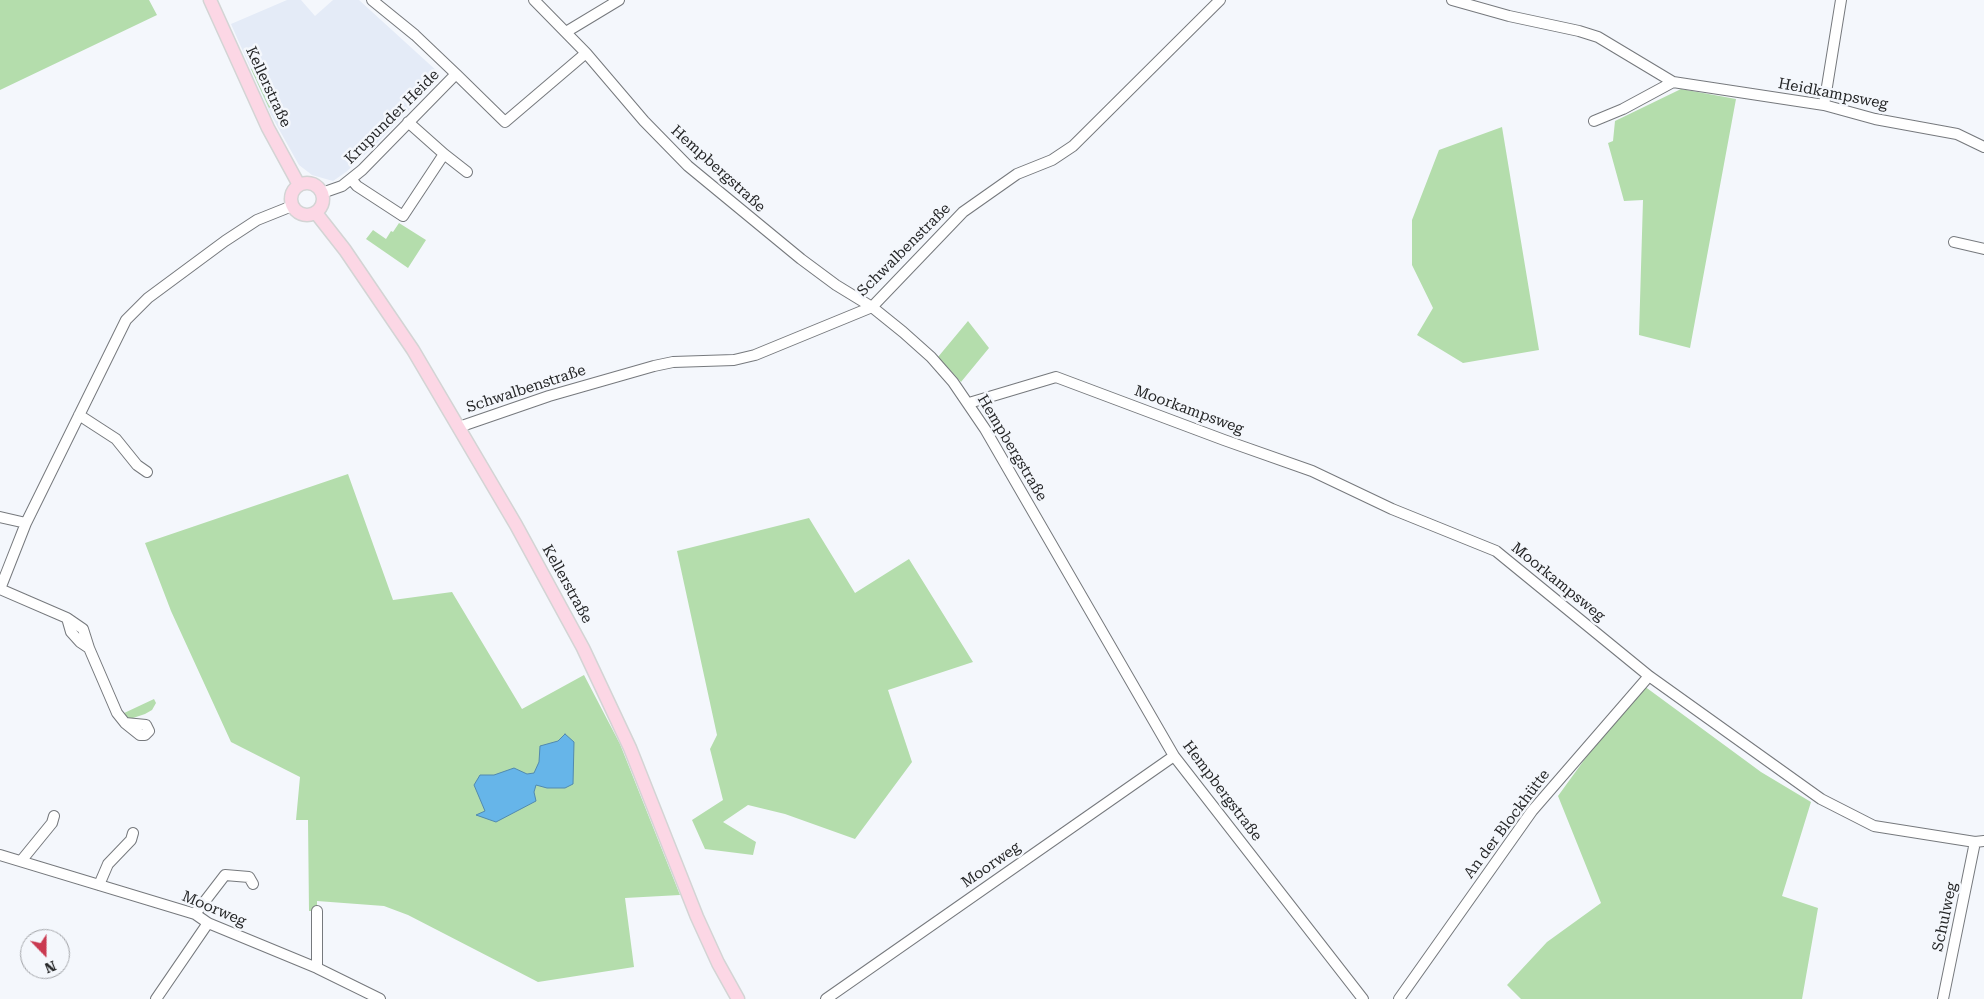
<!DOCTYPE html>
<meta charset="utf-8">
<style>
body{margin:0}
#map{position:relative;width:1984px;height:999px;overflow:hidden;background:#f4f7fc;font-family:"Roboto Serif",serif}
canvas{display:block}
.north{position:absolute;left:20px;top:929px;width:50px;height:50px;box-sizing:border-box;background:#f4f7fc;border:1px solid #a1a3a7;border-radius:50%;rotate:158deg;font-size:14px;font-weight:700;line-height:20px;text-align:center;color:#252627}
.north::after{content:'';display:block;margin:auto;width:18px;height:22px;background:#ca3950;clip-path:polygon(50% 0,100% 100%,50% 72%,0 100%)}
</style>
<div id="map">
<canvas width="1984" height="999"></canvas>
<div class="north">N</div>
</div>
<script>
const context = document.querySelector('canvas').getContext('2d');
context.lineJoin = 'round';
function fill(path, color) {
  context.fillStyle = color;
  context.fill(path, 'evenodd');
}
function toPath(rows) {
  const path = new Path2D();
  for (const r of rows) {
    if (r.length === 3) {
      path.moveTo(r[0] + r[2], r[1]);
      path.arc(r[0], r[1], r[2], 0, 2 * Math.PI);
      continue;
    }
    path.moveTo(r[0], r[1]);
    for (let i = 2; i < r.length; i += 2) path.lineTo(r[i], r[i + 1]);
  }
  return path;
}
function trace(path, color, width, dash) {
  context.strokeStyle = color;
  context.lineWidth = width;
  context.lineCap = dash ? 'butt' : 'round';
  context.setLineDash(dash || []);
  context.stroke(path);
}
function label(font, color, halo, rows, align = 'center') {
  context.font = font + ' "Roboto Serif",serif';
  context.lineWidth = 5;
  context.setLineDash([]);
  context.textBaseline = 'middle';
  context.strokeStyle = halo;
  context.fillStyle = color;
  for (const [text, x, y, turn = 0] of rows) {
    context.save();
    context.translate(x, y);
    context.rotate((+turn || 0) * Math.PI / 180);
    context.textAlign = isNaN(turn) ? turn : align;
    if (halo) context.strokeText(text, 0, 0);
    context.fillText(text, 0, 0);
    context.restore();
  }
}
const built = toPath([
 [287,0,301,0,315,16,333,0,359,0,438,72,432,86,375,145,346,172,333,181,312,175,299,165,271,115,231,24]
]);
const green = toPath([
 [0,0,149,0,157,15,0,90],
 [260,64,266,72,256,78,268,103,274,100,275,103,269,108,251,69,254,67,256,70,260,68],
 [1681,89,1736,99,1690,348,1639,335,1643,200,1624,201,1608,143,1613,141,1615,121],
 [1502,127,1539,350,1463,363,1417,335,1433,308,1412,265,1412,220,1439,150],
 [399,223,426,240,408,268,366,239,373,230,386,239,391,231,393,232],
 [968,321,989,348,961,382,938,357],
 [348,474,393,600,452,592,522,709,584,675,620,744,680,895,625,898,634,967,538,982,408,915,384,906,317,901,317,911,309,911,308,820,296,820,300,777,231,742,171,611,145,543],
 [809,518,855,593,909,559,973,662,888,690,912,762,855,839,785,814,748,805,723,822,756,842,753,855,705,849,692,820,723,800,710,749,717,735,677,551],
 [1640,683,1761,772,1811,802,1782,896,1818,908,1802,999,1521,999,1507,985,1547,942,1601,903,1558,796],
 [154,699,156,703,152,710,145,714,127,720,122,714]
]);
const water = toPath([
 [565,734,574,742,573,784,565,788,547,788,536,785,534,792,536,801,496,822,476,815,485,811,474,785,480,775,494,775,514,768,527,774,534,773,539,762,540,746,558,741,565,734]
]);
const minor = toPath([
 [372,0,415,35,456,74],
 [534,0,586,53,644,121,688,166,801,259,836,285,872,307,903,332,931,357,953,382,985,429,1174,756,1363,999],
 [1452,0,1509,16,1579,31,1598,37,1673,82,1824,105,1875,119,1957,134,1984,147],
 [566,32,619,0],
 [1824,105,1841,0],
 [1594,121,1623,109,1673,82],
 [444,154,467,172],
 [351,179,357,186,403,216,444,154,408,122],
 [322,193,342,186,362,170,456,74,505,122,586,53],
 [1954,242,1984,249],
 [969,403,1056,377,1224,440,1312,471,1392,509,1496,551,1649,676,1821,799,1874,826,1975,842,1984,841],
 [79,415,116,439,137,465,147,472],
 [459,427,549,396,654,366,673,362,734,360,755,355,872,307,963,212,1017,174,1052,160,1073,146,1220,0],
 [0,517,26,523],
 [0,589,26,523,126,320,148,298,225,241,257,220,292,206],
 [0,589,67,618,83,629,89,648,117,713,125,723,140,735,145,735,149,731,146,725,125,723],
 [67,618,71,632,80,642,89,648],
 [0,855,195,914,208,923,317,968,380,999],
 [21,861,52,823,54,816],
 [99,885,108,864,131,840,133,833],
 [317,911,317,968],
 [195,914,225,875,249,877,253,884],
 [156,999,208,923],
 [826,999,1174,756],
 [1399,999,1532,811,1649,676],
 [1943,999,1975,842]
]);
const major = toPath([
 [210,0,268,128,299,185],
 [307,199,16],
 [316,213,345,250,413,350,516,525,583,648,630,748,697,917,718,963,738,999]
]);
const streetNames = [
 ["Kellerstraße",268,87,65],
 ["Heidkampsweg",1833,94,11],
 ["Krupunder Heide",392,117,-45],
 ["Hempbergstraße",718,169,42],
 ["Schwalbenstraße",904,250,-45],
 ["Schwalbenstraße",526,389,-18],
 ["Moorkampsweg",1189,410,20],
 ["Hempbergstraße",1012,448,59],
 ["Moorkampsweg",1558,582,39],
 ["Kellerstraße",567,584,61],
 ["Hempbergstraße",1222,791,53],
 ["An der Blockhütte",1507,824,-53],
 ["Moorweg",991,865,-35],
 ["Moorweg",214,909,23],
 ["Schulweg",1945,917,-78]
];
fill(built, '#e4ebf7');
fill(green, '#b4ddac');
fill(water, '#66b5e9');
trace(water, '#528aaf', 1);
trace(minor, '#76797d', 12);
trace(major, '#d3d4d4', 15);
trace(minor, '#fff', 10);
trace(major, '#fcd7e5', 12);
label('15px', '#252627', '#f4f7fc', streetNames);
</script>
